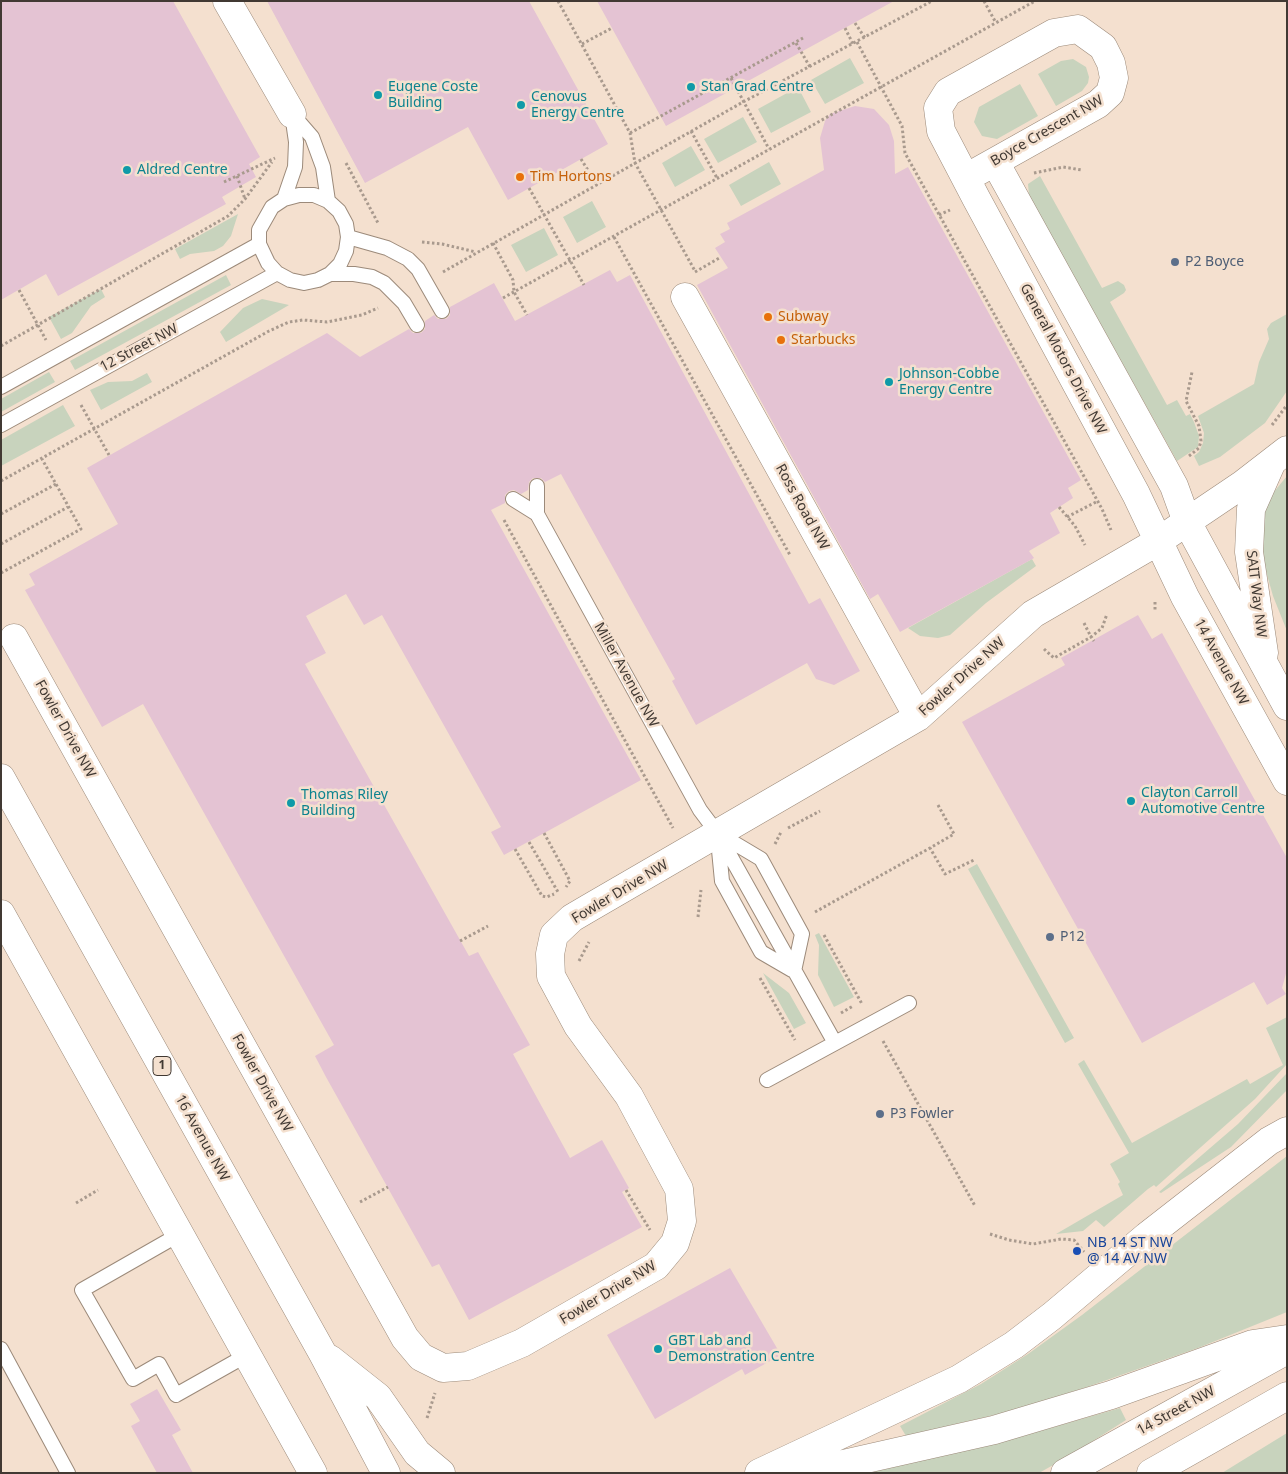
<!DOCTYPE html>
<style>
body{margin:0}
#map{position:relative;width:1288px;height:1474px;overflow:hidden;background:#f4e0cf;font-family:"Noto Sans",sans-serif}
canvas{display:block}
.frame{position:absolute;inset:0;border:2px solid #413933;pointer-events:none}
</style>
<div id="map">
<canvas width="1288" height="1474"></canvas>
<div class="frame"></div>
</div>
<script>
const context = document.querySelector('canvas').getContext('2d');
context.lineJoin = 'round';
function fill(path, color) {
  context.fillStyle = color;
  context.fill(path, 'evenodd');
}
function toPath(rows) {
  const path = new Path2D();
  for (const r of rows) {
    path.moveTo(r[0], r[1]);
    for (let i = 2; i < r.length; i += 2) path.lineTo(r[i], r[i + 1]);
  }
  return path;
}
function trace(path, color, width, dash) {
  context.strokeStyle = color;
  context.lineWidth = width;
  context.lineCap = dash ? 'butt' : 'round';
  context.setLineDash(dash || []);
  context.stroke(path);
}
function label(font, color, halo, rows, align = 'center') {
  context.font = font + ' "Noto Sans",sans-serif';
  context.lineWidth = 5;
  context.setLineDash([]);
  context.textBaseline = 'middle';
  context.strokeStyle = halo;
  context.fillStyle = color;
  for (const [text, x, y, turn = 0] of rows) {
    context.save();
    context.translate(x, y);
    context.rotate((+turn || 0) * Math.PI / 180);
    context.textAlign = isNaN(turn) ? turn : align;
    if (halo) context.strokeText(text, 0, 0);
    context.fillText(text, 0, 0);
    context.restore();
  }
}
const green = toPath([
 [850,58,864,83,825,104,811,80],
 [1073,59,1086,67,1089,77,1088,83,1082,91,1056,106,1038,74,1061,61],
 [1020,84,1038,116,997,139,982,136,974,122,979,107],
 [798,87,811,112,771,133,758,109],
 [743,117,757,142,718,163,704,139],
 [691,146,705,170,675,187,662,163],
 [769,162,781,184,741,206,729,185],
 [1040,176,1102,288,1118,281,1124,285,1126,290,1124,293,1110,302,1167,405,1177,400,1186,416,1190,414,1194,422,1199,436,1198,447,1177,461,1029,196,1028,184],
 [592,201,606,227,577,243,563,217],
 [238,214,231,236,223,246,214,251,190,254,180,259,175,249],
 [544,228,558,255,526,272,511,245],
 [226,275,231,285,75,370,70,361],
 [101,289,105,297,91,306,72,333,61,339,49,317],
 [262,299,289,305,226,342,220,332,243,308],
 [1287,314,1287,391,1265,423,1220,457,1199,466,1194,456,1199,452,1203,443,1204,433,1198,416,1254,384,1259,362,1269,339,1267,329,1271,323],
 [49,372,55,382,1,412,1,399],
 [147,373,152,382,101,410,90,390,108,382,132,381],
 [63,405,75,426,1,466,1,440],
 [1287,476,1287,631,1273,596,1262,557,1265,510,1268,499],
 [1032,559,1036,566,986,603,950,635,938,638,920,636,908,628],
 [977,864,1074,1038,1065,1043,968,869],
 [819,933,854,997,834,1007,818,975,819,945,815,935],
 [763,973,789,993,806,1023,794,1029],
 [1287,1017,1287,1064,1255,1099,1156,1187,1154,1185,1148,1189,1104,1227,1096,1220,1083,1231,1056,1234,1123,1195,1118,1184,1120,1182,1110,1164,1129,1153,1078,1064,1084,1060,1132,1143,1247,1079,1250,1084,1283,1065,1266,1028],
 [1287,1073,1287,1090,1231,1147,1161,1193,1159,1192,1238,1124],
 [1287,1156,1287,1312,1198,1348,1087,1387,1011,1411,906,1436,900,1426,981,1384,1028,1354,1082,1315],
 [1120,1408,1126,1420,1071,1455,1039,1473,860,1473,998,1443],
 [1287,1433,1287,1473,1222,1473,1243,1460]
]);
const building = toPath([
 [1,1,173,1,260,157,249,164,256,177,222,197,226,204,58,296,46,274,1,300],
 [267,1,529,1,608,144,508,200,468,127,365,183],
 [597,1,894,1,666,126],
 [855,106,874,109,889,125,894,141,895,174,908,167,1081,480,1068,488,1073,498,1050,513,1060,533,1029,551,1034,558,900,632,878,594,870,599,697,285,728,268,715,248,725,242,720,234,730,229,727,223,824,170,820,138,825,121,830,114],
 [610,270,617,282,630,275,809,604,820,598,860,671,834,685,816,679,807,663,696,725,672,681,675,679,561,474,545,482,541,478,533,478,529,482,528,490,521,494,514,490,509,491,505,495,505,503,491,510,641,780,504,855,491,832,501,827,382,615,364,625,346,594,306,616,326,653,305,664,469,956,478,952,530,1045,513,1054,570,1158,602,1140,629,1188,622,1192,642,1227,469,1320,439,1264,432,1267,326,1077,315,1056,334,1045,143,704,102,727,25,590,35,585,29,574,118,524,87,468,327,333,360,357,409,329,413,333,421,333,425,329,425,321,434,315,438,319,446,319,450,315,450,307,494,283,515,321],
 [1138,615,1152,639,1162,633,1287,858,1287,970,1282,988,1286,994,1267,1005,1254,982,1142,1043,962,722,1065,665,1061,658],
 [730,1268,781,1355,745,1375,742,1369,655,1419,607,1335],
 [157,1389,181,1430,172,1435,193,1473,157,1473,131,1426,140,1421,130,1404]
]);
const path = toPath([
 [558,1,630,133,635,163,695,271],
 [984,1,996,23],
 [855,23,865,38],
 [845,28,853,44],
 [857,42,902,126,905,153,1102,509,1111,530],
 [796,43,810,67],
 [582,44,612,28],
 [731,78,769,149],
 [691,131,717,178],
 [630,133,803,38],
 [581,159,597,185],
 [346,163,378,223],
 [1034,173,1063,167,1082,170],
 [237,176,245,199],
 [224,182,275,158],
 [529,188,584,285],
 [939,215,950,210],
 [614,237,790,555],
 [422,242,442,244,476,252],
 [493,243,513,280,514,292,527,315],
 [443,272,743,102,932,1],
 [695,272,721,257],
 [19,290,46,340],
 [503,298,1035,1],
 [1,346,228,216,245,199,272,162],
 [81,405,109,455],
 [1272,425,1287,405],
 [1189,456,1199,448,1201,441,1199,426,1186,401,1192,372],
 [1,481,269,331,289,322,303,320,327,322,362,315,378,308],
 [1059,507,1075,526,1085,545],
 [1,514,56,484],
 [1067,517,1098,501],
 [504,520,673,828],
 [1,544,68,507],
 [1,573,81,529,42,459],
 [1155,602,1155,611],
 [1084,623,1091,637,1102,628,1107,614],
 [1044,649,1054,658,1091,637,1094,641],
 [938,805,954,834,930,848,945,874,974,860],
 [788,828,820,811],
 [544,833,570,881,566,887],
 [529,842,558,892],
 [775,844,781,832],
 [515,849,542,896,547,897,554,894],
 [815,912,930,848],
 [698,917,701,890],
 [824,935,862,1004],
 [460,941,488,926],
 [579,961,589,942],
 [760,978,795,1040],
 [841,1013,853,1006],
 [883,1041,975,1206],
 [626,1190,650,1230],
 [360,1202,388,1187],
 [76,1203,98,1190],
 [990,1234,1009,1240,1033,1244,1061,1239,1074,1240,1084,1252],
 [427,1418,435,1393]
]);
const service = toPath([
 [292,114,312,137,323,167,328,201],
 [284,199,299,195,314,195,328,201,339,211,346,224,348,237,346,251,340,264,330,274,318,280,304,283,290,280,277,273,268,263,259,244,259,230,272,207,284,199,295,167,296,142,292,114],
 [348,237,387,248,408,259,418,269,442,311],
 [330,274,354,274,372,277,384,283,404,303,417,325],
 [1,387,259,244],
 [1,425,277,273],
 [513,499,537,514,700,810,718,834,835,1043],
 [537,514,537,486],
 [719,834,761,859,802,934,794,971],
 [718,840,722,881,761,952,792,970],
 [767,1080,909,1003],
 [180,1234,82,1290,133,1379,159,1364,176,1395,247,1355],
 [1,1349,68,1473]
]);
const minor = toPath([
 [227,1,292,114],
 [995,162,1174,486,1187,522,1287,706],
 [966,178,1098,104,1110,93,1114,78,1111,63,1103,47,1078,29,1054,33,948,92,938,108,941,131,976,198,1136,494,1185,597,1287,781],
 [685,297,918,717],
 [14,638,405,1338,421,1357,443,1368,468,1366,522,1343,656,1266,675,1243,682,1221,679,1189,629,1096,578,1026,551,976,550,954,554,935,572,918,589,908,918,717,1033,614,1157,542,1243,484,1287,450],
 [1264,653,1249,552,1251,509,1271,464]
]);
const secondary = toPath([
 [779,1472,835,1466,994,1430,1111,1395,1253,1344,1287,1339],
 [759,1473,959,1379,1014,1345,1052,1316,1147,1236,1269,1141,1287,1131],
 [1065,1473,1287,1350],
 [1151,1473,1287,1396]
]);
const trunk = toPath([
 [1,778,323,1354,386,1473],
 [1,914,313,1473],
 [330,1359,378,1397,417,1453,441,1473]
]);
const markers = [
 [691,87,5,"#0f9aa8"],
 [378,95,5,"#0f9aa8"],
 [521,105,5,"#0f9aa8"],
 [127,170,5,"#0f9aa8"],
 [520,177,5,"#e8710a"],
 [1175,262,5,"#5c6f8a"],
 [768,317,5,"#e8710a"],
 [781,340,5,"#e8710a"],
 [889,382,5,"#0f9aa8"],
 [1131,801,5,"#0f9aa8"],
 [291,803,5,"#0f9aa8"],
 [1050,937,5,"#5c6f8a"],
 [880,1114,5,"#5c6f8a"],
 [1077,1251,5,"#1a4fb4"],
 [658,1349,5,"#0f9aa8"]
];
const shields = [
 [162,1066,18]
];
const shieldNames = [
 ["1",162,1066]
];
const cultureNames = [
 ["Eugene Coste",388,87],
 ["Building",388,103],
 ["Stan Grad Centre",701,87],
 ["Cenovus",531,97],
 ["Energy Centre",531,113],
 ["Aldred Centre",137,170],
 ["Johnson-Cobbe",899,374],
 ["Energy Centre",899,390],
 ["Clayton Carroll",1141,793],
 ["Automotive Centre",1141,809],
 ["Thomas Riley",301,795],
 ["Building",301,811],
 ["GBT Lab and",668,1341],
 ["Demonstration Centre",668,1357]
];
const streetNames = [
 ["Boyce Crescent NW",1047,131,-30],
 ["12 Street NW",139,348,-28],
 ["General Motors Drive NW",1063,359,62],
 ["Ross Road NW",802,507,61],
 ["SAIT Way NW",1256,594,83],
 ["14 Avenue NW",1221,662,61],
 ["Miller Avenue NW",626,675,61],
 ["Fowler Drive NW",962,677,-42],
 ["Fowler Drive NW",65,729,61],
 ["Fowler Drive NW",620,892,-31],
 ["Fowler Drive NW",262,1083,61],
 ["16 Avenue NW",202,1138,61],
 ["Fowler Drive NW",608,1293,-31],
 ["14 Street NW",1176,1411,-29]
];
const foodNames = [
 ["Tim Hortons",530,177],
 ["Subway",778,317],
 ["Starbucks",791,340]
];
const serviceNames = [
 ["P2 Boyce",1185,262],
 ["P12",1060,937],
 ["P3 Fowler",890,1114]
];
const transitNames = [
 ["NB 14 ST NW",1087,1243],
 ["@ 14 AV NW",1087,1259]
];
fill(green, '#c8d3bd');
fill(building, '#e4c3d3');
trace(service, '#9c8a7a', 16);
trace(minor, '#9c8a7a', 29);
trace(secondary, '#9c8a7a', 29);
trace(trunk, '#9c8a7a', 29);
trace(path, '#a99a8e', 3, [2.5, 2.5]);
trace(service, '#fff', 14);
trace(minor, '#fff', 28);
trace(secondary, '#fff', 28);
trace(trunk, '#fff', 28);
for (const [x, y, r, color] of markers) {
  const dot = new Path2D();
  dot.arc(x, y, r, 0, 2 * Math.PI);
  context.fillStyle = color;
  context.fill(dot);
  trace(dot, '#f4e0cf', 2);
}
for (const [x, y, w] of shields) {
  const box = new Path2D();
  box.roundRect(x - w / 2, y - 9.5, w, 19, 4);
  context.fillStyle = '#f4e0cf';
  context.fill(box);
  trace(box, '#413933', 1);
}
label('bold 12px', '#413933', null, shieldNames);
label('14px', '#0d838f', '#f4e0cf', cultureNames, 'left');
label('14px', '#413933', '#f4e0cf', streetNames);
label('14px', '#c56008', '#f4e0cf', foodNames, 'left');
label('14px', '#4e5e75', '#f4e0cf', serviceNames, 'left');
label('14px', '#164399', '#f4e0cf', transitNames, 'left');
</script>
